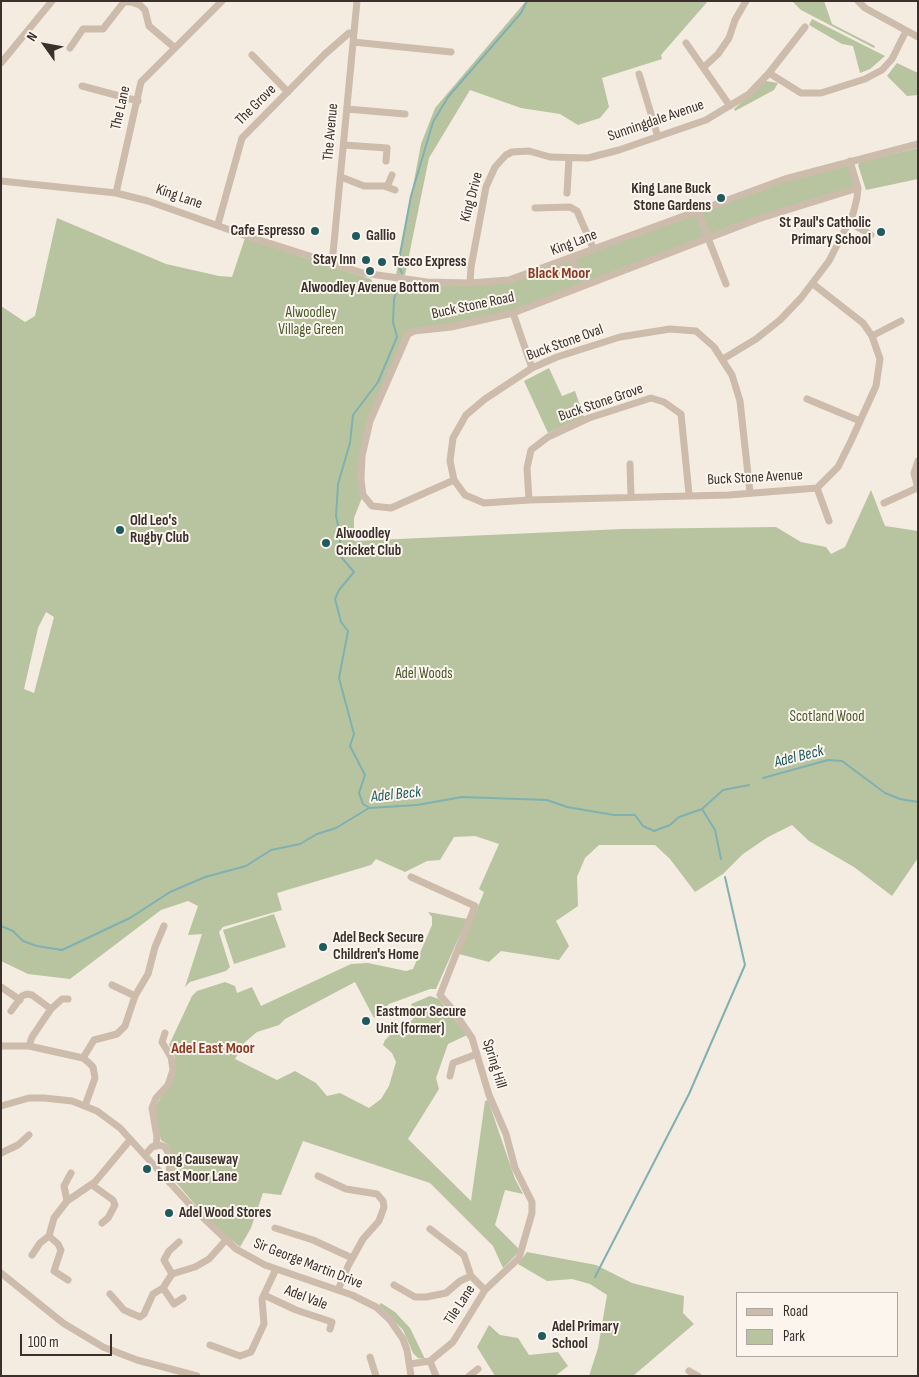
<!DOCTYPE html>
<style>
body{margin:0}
#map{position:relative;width:919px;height:1377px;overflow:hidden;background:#f4ebe1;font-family:"Sofia Sans Condensed",sans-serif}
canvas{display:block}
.frame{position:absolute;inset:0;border:2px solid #3b302b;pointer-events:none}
.legend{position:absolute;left:736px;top:1292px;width:162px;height:65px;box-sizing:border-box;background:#fbf5ee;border:1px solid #aea6a0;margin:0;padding:6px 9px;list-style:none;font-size:15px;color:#3b302b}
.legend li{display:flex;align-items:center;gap:10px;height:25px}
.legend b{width:25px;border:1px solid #aea6a0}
.north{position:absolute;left:20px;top:20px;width:50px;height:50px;-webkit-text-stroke:4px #fbf5ee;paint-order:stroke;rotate:302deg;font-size:14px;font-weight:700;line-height:20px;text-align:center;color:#3b302b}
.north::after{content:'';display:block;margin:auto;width:18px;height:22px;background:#3b302b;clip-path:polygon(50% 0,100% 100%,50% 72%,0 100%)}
.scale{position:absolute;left:20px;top:1334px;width:92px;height:22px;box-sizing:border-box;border:2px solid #3b302b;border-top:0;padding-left:6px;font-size:15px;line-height:18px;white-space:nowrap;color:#3b302b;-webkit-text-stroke:4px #fbf5ee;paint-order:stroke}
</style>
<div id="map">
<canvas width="919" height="1377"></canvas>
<div class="frame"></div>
<ul class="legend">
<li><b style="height:6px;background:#cdbbac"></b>Road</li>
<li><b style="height:14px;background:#b8c4a0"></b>Park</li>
</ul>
<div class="north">N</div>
<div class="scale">100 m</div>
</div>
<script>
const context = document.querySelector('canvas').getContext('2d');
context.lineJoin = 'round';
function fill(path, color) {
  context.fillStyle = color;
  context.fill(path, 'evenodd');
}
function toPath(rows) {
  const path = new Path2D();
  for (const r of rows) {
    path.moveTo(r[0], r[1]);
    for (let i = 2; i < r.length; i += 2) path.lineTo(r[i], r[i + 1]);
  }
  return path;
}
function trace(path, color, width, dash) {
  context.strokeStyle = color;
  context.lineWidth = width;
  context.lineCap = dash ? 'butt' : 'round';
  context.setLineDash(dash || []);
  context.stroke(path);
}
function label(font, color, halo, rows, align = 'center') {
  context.font = font + ' "Sofia Sans Condensed",sans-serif';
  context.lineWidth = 4;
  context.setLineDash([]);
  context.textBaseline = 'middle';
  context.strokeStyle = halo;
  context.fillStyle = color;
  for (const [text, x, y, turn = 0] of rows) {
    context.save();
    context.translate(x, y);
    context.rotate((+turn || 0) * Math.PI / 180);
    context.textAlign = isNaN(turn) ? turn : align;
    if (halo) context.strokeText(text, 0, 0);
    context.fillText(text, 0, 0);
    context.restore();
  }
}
const green = toPath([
 [526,1,708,1,661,55,662,59,602,78,609,107,600,118,578,125,560,114,521,108,470,90,429,158,405,275,396,275,421,144,435,108],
 [792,1,824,1,832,24,875,46,874,48,801,10],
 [812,19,885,56,870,69,860,73,853,46,842,44,809,25],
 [897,63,918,73,918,95,907,96,887,76],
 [766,81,778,83,774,90,735,111,734,109],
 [918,148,918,179,866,190,858,165,860,162],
 [850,161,858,188,758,219,513,313,408,334,370,421,362,456,363,495,354,518,354,541,623,529,776,527,801,542,826,547,831,554,845,547,871,490,885,526,918,531,918,858,892,896,854,867,809,841,792,825,768,837,743,854,723,874,695,892,670,859,655,845,599,845,585,858,577,877,578,906,556,921,569,946,559,960,501,951,489,962,459,954,484,892,479,889,499,844,475,836,454,837,440,860,427,861,405,872,376,859,371,865,277,893,282,910,223,927,219,932,230,967,226,971,190,982,185,987,202,934,188,935,198,906,188,901,161,910,70,979,28,974,1,961,1,306,25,322,35,316,57,218,166,264,219,276,232,277,246,235,299,256,371,279,374,286,408,287,416,281,509,280,697,210],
 [46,612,54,617,34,693,24,689,38,628],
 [549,368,562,396,575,391,584,417,548,433,524,381],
 [428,912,467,919,436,989,430,989,389,1004,374,1018,355,982,285,1019,279,1025,257,1032,245,1042,235,1059,277,1080,295,1071,316,1083,327,1096,340,1093,369,1108,381,1099,389,1086,396,1062,392,1053,383,1045,385,1040,398,1027,404,1027,412,1020,416,1015,411,1004,430,996,439,999,467,1035,448,1044,436,1078,439,1089,408,1139,471,1201,485,1101,488,1100,515,1179,523,1194,505,1190,495,1225,519,1249,516,1255,503,1268,493,1246,430,1183,303,1141,281,1195,263,1193,251,1228,240,1247,210,1222,174,1180,172,1154,168,1145,161,1140,159,1132,155,1108,175,1071,175,1057,169,1045,192,996,197,991,225,982,235,986,237,993,252,987,261,1006,351,964,368,963,406,971,413,969,432,925,432,917],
 [274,914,286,947,234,964,223,930],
 [527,1252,596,1265,632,1283,684,1296,683,1313,694,1324,633,1376,589,1376,598,1348,607,1295,590,1284,572,1279,547,1281,518,1264],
 [381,1303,395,1312,410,1328,425,1359,418,1358,413,1353,403,1330,379,1305],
 [489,1325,500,1335,518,1338,529,1355,558,1352,568,1366,555,1376,495,1376,477,1347]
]);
const stream = toPath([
 [402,273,398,265,411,196,433,122,448,97,521,13,527,1],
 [763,778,828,760,842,761,885,793,900,799,918,802],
 [368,807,363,804,359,793,365,775,350,746,354,734,339,678,348,631,341,622,335,599,339,590,354,572,336,551,341,539,336,516,338,484,350,443,353,415,378,382,397,337,393,322,394,299,397,290],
 [702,809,715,830,721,859],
 [1,926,13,931,23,941,37,946,62,950,130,918,170,892,205,877,246,866,271,850,300,844,317,834,336,828,369,808,417,805,462,797,547,800,567,807,614,815,635,815,643,826,654,831,670,825,679,817,702,809,723,790,749,785],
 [595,1277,689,1094,745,965,725,877]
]);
const minor = toPath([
 [858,1,865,8,918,37],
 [353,42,451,52],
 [686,43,730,106],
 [70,48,83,29,103,29,124,2,131,2,140,5,145,10,149,26,175,48],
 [252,55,288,92],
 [1,63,52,1],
 [704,67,718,54,729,38,735,20,746,1],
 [769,73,801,93,821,93,865,79,882,70,892,59,906,31],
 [639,74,658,137],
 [82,86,138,101],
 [347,109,405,114],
 [344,145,387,148,386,161],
 [341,177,364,186,384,186,395,190],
 [1,181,116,193,148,201,247,236,363,273,427,282,470,283,509,280,785,179,918,144],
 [387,187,392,175],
 [116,193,141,82,222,1],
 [567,193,569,158],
 [535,208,570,207,577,211,594,250],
 [697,210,726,284],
 [849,222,871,235],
 [218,224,242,138,325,54,349,33,354,33],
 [570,260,586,284],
 [332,264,357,1],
 [470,283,471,267,486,187,495,167,506,155,512,152,529,151,550,157,588,158,619,150,706,120,749,94,769,73,805,27],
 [513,313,532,368],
 [872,336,901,321],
 [723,359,756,339,780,320,801,298,829,261,853,214,857,198,858,188,850,161],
 [807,399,860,421],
 [918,461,914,473,918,489],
 [630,464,631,497],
 [454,480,391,508,372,506,363,495,361,480,362,456,370,421,408,334,414,331,451,327,513,313,758,219,858,188],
 [817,488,829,521],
 [750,493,740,401,732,375,714,347,696,331,670,329,620,337,557,357,532,368,485,399,466,415,453,438,450,461,454,480,465,495,484,503,529,500,729,495,817,488,838,467,851,441,876,386,880,359,872,336,863,323,813,284],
 [529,500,527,468,531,450,548,437,589,418,651,398,664,402,681,414,689,494],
 [884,503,917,488],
 [112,985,135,996],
 [1,987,20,1000],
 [51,1009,62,999,68,999],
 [11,1011,22,996,27,994,32,995,51,1009,32,1037,29,1046],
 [1,1046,29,1046,83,1058,88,1062,93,1067,95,1078,85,1106],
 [83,1058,94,1040,117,1034,125,1026,135,996,148,974,155,947,164,926],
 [450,1076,453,1063,477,1054],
 [1,1106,29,1098,44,1098,72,1101,97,1111,120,1128,193,1208,236,1249,265,1265,352,1295,376,1307,390,1320,403,1339,407,1350,411,1376],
 [156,1146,157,1137,152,1108,156,1098,168,1085,173,1070,171,1057,162,1042,165,1033],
 [1,1153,18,1145,29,1135],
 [145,1155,152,1147,160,1145,165,1147,169,1154,170,1183],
 [318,1176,346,1189,377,1194,383,1201,384,1207,379,1221,363,1239,348,1266,338,1290],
 [92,1185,113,1200,115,1205,108,1218,102,1223],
 [67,1201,64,1186,71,1173],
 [275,1228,313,1240,352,1258],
 [430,1229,464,1255,471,1276,485,1290],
 [32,1255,40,1243,49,1236],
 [1,1273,63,1323,103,1347,137,1360,197,1376],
 [172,1274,164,1260,169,1251,179,1242],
 [68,1280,54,1271,61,1250,58,1244,49,1236,54,1218,67,1201,95,1182,130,1140],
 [394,1285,415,1297,426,1297,446,1293,460,1281,471,1276],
 [163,1288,174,1304,183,1298],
 [110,1294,124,1310,140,1317,144,1314,153,1294,163,1288,172,1274,195,1267,209,1259,225,1241],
 [264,1295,296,1310,332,1322,330,1329],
 [210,1345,240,1356,251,1352,264,1324,262,1299,276,1269],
 [370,1357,376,1376],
 [430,1361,436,1376],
 [410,1364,430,1361,453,1342,485,1290,519,1258,532,1213,532,1202,515,1168,506,1134,489,1095,472,1038,453,1010,440,995,475,906,411,877],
 [689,1371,698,1376],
 [469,1376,478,1369]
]);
const markers = [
 [721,198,5,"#1f5a5e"],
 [315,231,5,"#1f5a5e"],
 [881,232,5,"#1f5a5e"],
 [356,236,5,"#1f5a5e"],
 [366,260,5,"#1f5a5e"],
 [382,262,5,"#1f5a5e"],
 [370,271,5,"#1f5a5e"],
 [120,530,5,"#1f5a5e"],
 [326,543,5,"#1f5a5e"],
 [323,947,5,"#1f5a5e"],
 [366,1021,5,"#1f5a5e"],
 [147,1169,5,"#1f5a5e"],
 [169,1213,5,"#1f5a5e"],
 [542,1336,5,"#1f5a5e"]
];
const streetNames = [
 ["The Grove",256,105,-45],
 ["The Lane",121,108,-77],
 ["Sunningdale Avenue",656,121,-19],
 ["The Avenue",331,132,-85],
 ["King Lane",179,197,19],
 ["King Drive",472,197,-75],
 ["King Lane",574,243,-21],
 ["Buck Stone Road",473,306,-12],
 ["Buck Stone Oval",565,343,-20],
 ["Buck Stone Grove",601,403,-19],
 ["Buck Stone Avenue",755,478,-3],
 ["Spring Hill",494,1064,73],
 ["Sir George Martin Drive",308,1264,21],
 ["Adel Vale",306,1298,21],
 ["Tile Lane",460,1305,-57]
];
const poiNames = [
 ["King Lane Buck",711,189,"right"],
 ["Stone Gardens",711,206,"right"],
 ["St Paul's Catholic",871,223,"right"],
 ["Primary School",871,240,"right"],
 ["Cafe Espresso",305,231,"right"],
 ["Gallio",366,236],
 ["Stay Inn",356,260,"right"],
 ["Tesco Express",392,262],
 ["Alwoodley Avenue Bottom",370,288,"center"],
 ["Old Leo's",130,521],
 ["Rugby Club",130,538],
 ["Alwoodley",336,534],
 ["Cricket Club",336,551],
 ["Adel Beck Secure",333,938],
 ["Children's Home",333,955],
 ["Eastmoor Secure",376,1012],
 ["Unit (former)",376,1029],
 ["Long Causeway",157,1160],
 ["East Moor Lane",157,1177],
 ["Adel Wood Stores",179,1213],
 ["Adel Primary",552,1327],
 ["School",552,1344]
];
const parkNames = [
 ["Alwoodley",311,313],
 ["Village Green",311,330],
 ["Adel Woods",424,674],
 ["Scotland Wood",827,717]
];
const neighbourhoodNames = [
 ["Black Moor",559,274],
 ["Adel East Moor",213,1049]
];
const waterNames = [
 ["Adel Beck",799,757,-14],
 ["Adel Beck",396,795,-6]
];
fill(green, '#b8c4a0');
trace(stream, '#7fb0b2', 2);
trace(minor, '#cdbbac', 7);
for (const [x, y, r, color] of markers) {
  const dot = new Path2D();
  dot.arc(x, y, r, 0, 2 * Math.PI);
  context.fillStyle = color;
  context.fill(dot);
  trace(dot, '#fbf5ee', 2);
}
label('15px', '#3b302b', '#fbf5ee', streetNames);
label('bold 15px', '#3b302b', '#fbf5ee', poiNames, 'left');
label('15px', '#4a5a2e', '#fbf5ee', parkNames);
label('bold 16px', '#8c3b22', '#fbf5ee', neighbourhoodNames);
label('italic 16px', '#1f5a5e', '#fbf5ee', waterNames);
</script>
